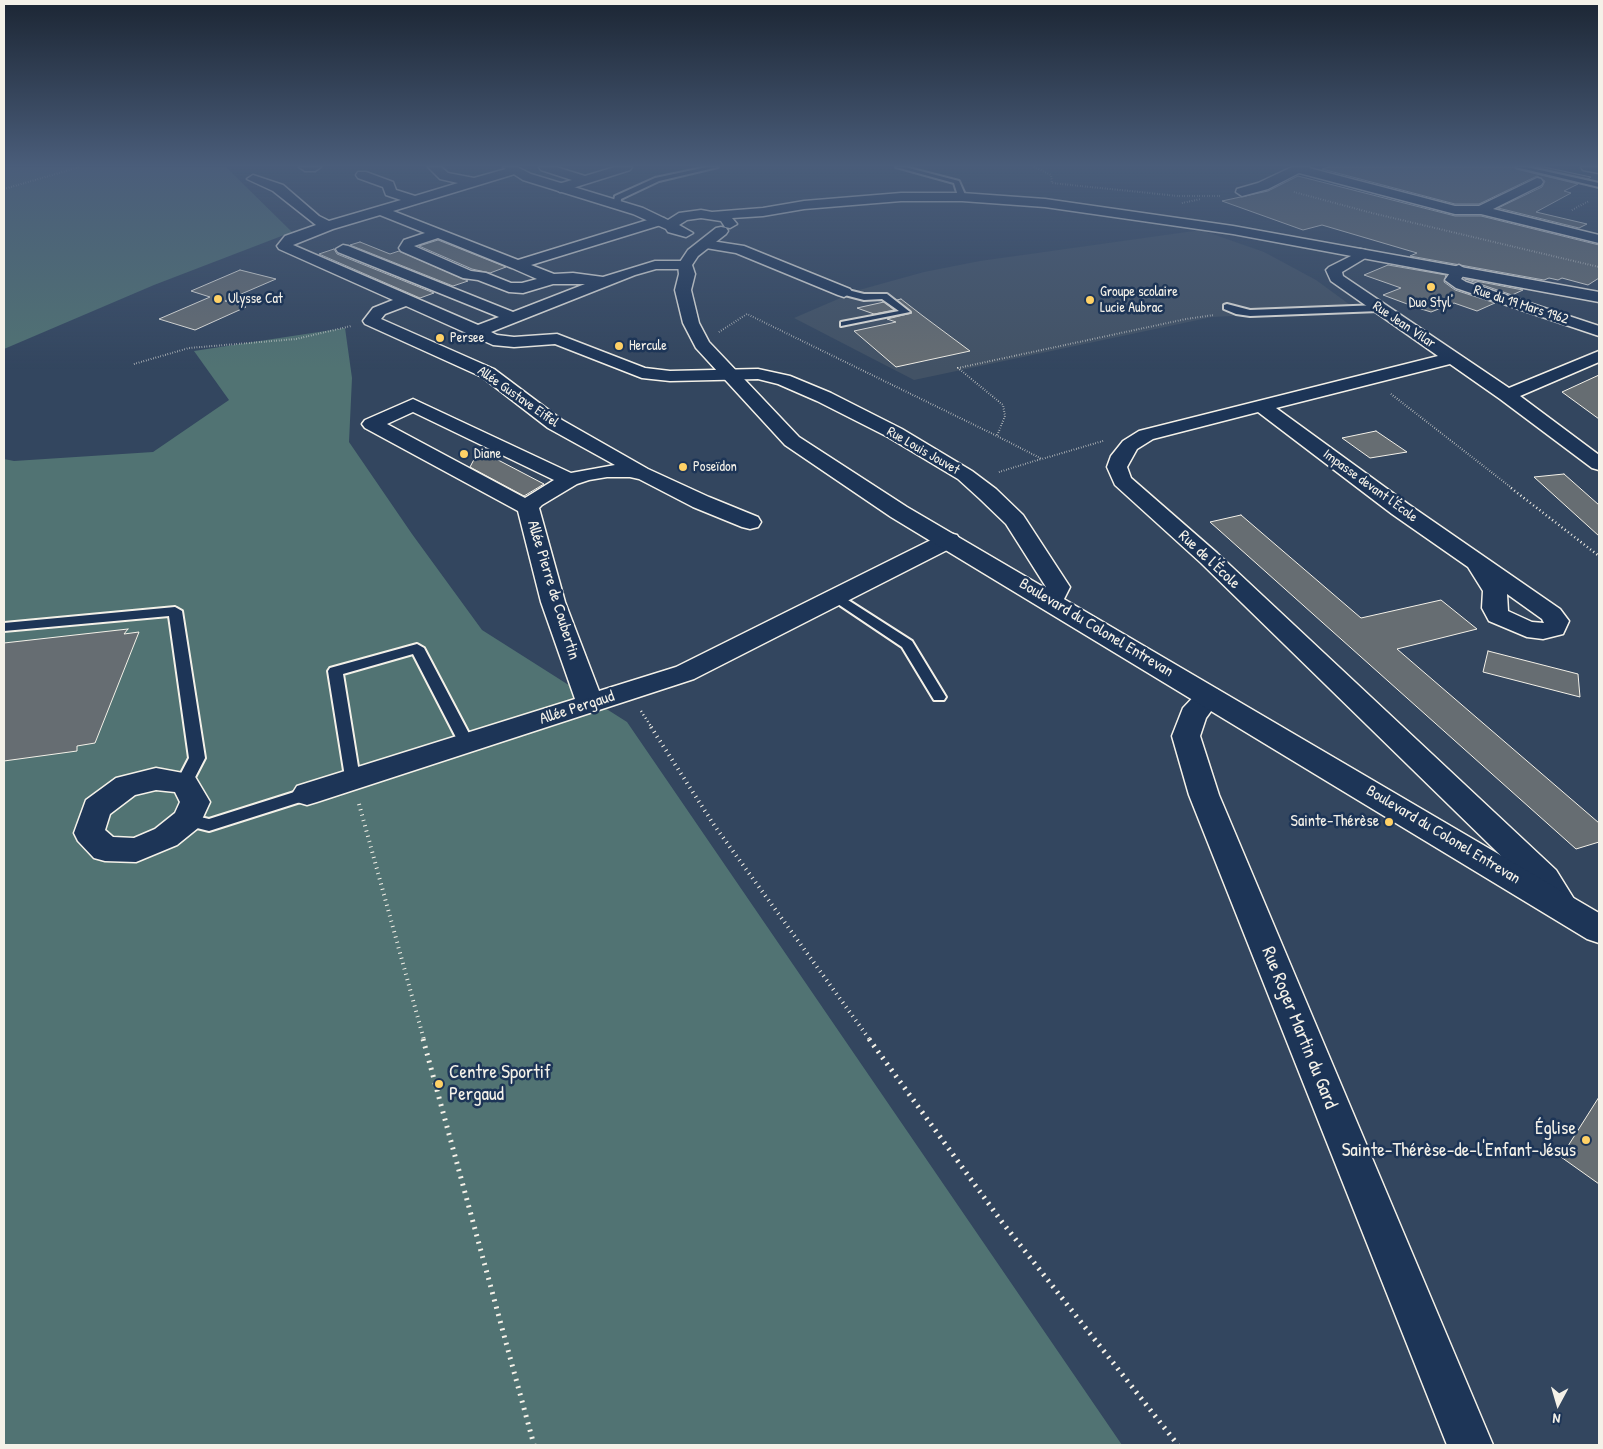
<!DOCTYPE html>
<meta charset="utf-8">
<style>
body{margin:0}
#map{position:relative;width:1603px;height:1449px;overflow:hidden;background:#33465f;font-family:"Patrick Hand",sans-serif}
canvas{display:block}
.frame{position:absolute;inset:0;border:5px solid #f4f1e8;pointer-events:none}
.north{position:absolute;left:1533px;top:1379px;width:50px;height:50px;-webkit-text-stroke:4px #1d3557;paint-order:stroke;rotate:186deg;font-size:14px;font-weight:700;line-height:20px;text-align:center;color:#f4f1e8}
.north::after{content:'';display:block;margin:auto;width:18px;height:22px;background:#f4f1e8;clip-path:polygon(50% 0,100% 100%,50% 72%,0 100%)}
</style>
<div id="map">
<canvas width="1603" height="1449"></canvas>
<div class="frame"></div>
<div class="north">N</div>
</div>
<script>
const context = document.querySelector('canvas').getContext('2d');
context.lineJoin = 'round';
function fill(path, color) {
  context.fillStyle = color;
  context.fill(path, 'evenodd');
}
function toPath(rows) {
  const path = new Path2D();
  for (const r of rows) {
    path.moveTo(r[0], r[1]);
    for (let i = 2; i < r.length; i += 2) path.lineTo(r[i], r[i + 1]);
  }
  return path;
}
function trace(path, color, width, dash) {
  context.strokeStyle = color;
  context.lineWidth = width;
  context.lineCap = dash ? 'butt' : 'round';
  context.setLineDash(dash || []);
  context.stroke(path);
}
function label(font, color, halo, rows, align = 'center') {
  context.font = font + ' "Patrick Hand",sans-serif';
  context.lineWidth = 5;
  context.setLineDash([]);
  context.textBaseline = 'middle';
  context.strokeStyle = halo;
  context.fillStyle = color;
  for (const [text, x, y, turn = 0] of rows) {
    context.save();
    context.translate(x, y);
    context.rotate((+turn || 0) * Math.PI / 180);
    context.textAlign = isNaN(turn) ? turn : align;
    if (halo) context.strokeText(text, 0, 0);
    context.fillText(text, 0, 0);
    context.restore();
  }
}
const built = toPath([
 [1201,230,1264,252,1316,280,1357,310,1212,317,914,380,794,318,859,290,924,272,980,261]
]);
const green = toPath([
 [4,167,226,167,292,232,154,285,4,349],
 [345,328,352,378,349,442,412,534,482,630,627,722,1122,1445,4,1445,4,459,14,461,153,452,229,400,194,351]
]);
const building = toPath([
 [1329,167,1514,167,1516,169,1578,184,1564,191,1571,193,1536,212,1587,224,1579,228,1498,208,1542,187,1545,181,1537,176,1479,204,1455,204,1322,169,1329,167],
 [1533,167,1544,167,1591,177,1588,179,1533,167],
 [1298,176,1455,216,1481,216,1599,245,1599,278,1588,285,1562,278,1558,280,1549,278,1544,280,1410,256,1417,253,1322,225,1303,230,1222,201,1268,191,1298,176],
 [438,240,506,267,490,273,472,269,419,246,438,240],
 [360,242,390,254,399,251,468,281,453,286,350,245,360,242],
 [334,249,337,254,434,293,420,298,319,254,334,249],
 [1388,265,1446,275,1444,282,1455,290,1495,303,1477,311,1454,303,1431,312,1418,308,1383,295,1401,288,1364,275,1388,265],
 [240,270,276,279,225,301,246,307,195,330,159,319,210,297,191,291,240,270],
 [1465,279,1523,290,1512,295,1465,279],
 [901,299,923,316,970,351,896,367,854,331,896,322,887,319,912,313,897,300,901,299],
 [884,302,894,310,874,314,857,308,884,302],
 [1599,375,1599,419,1562,392,1599,375],
 [1376,431,1407,452,1370,458,1342,438,1376,431],
 [479,450,544,484,524,496,470,467,479,450],
 [1564,474,1599,505,1599,536,1534,477,1564,474],
 [1241,515,1361,618,1441,600,1477,629,1397,649,1599,823,1599,842,1576,849,1210,522,1241,515],
 [128,629,124,634,139,632,95,743,77,746,77,751,4,761,4,643,128,629],
 [1488,651,1578,674,1580,697,1483,672,1488,651],
 [1599,1097,1599,1184,1561,1157,1599,1097]
]);
const pathFar3 = toPath([
 [1034,167,1051,175,1052,183,1178,196,1222,196],
 [4,189,80,167],
 [1294,192,1372,213,1599,267],
 [1182,203,1201,199],
 [1572,210,1589,201],
 [719,332,747,314,997,436],
 [134,364,189,348,296,339,351,326],
 [1391,394,1513,489],
 [1103,441,1042,459,997,436,1005,416,1003,405,958,368,1186,319,1214,315],
 [999,472,1041,459]
]);
const pathFar2 = toPath([
 [1511,488,1599,556],
 [641,711,652,728]
]);
const pathFar1 = toPath([
 [651,727,714,825,870,1040],
 [359,804,424,1040]
]);
const path = toPath([
 [423,1039,534,1445],
 [869,1039,1002,1222,1178,1445]
]);
const service = toPath([
 [707,167,718,167,659,181,621,199,620,207,613,205,615,196,655,178,707,167],
 [896,167,905,167,959,181,966,197,959,199,954,183,896,167],
 [1516,167,1526,167,1599,183,1599,187,1516,167],
 [844,289,864,294,887,294,910,312,841,326,841,322,899,311,882,299,864,300,841,294,840,292,844,289],
 [1227,304,1250,310,1379,305,1383,308,1379,311,1250,316,1236,314,1224,309,1224,305,1227,304],
 [837,593,912,641,946,697,944,700,934,700,902,647,832,600,830,597,837,593],
 [175,607,182,611,205,758,190,787,184,789,178,787,176,783,189,758,169,616,4,631,4,623,175,607],
 [417,644,424,648,474,743,471,747,461,747,413,654,343,674,360,779,358,783,346,783,328,671,330,668,417,644],
 [307,788,313,790,315,794,313,798,209,831,181,824,179,820,181,816,187,814,209,819,307,788]
]);
const minor = toPath([
 [299,167,321,167,315,171,305,171,299,167],
 [428,167,441,167,448,173,474,178,513,167,518,167,520,170,518,173,393,211,518,260,654,218,664,218,666,221,664,224,531,265,554,274,573,273,603,277,655,261,685,261,692,265,685,269,656,269,635,275,491,332,497,335,514,337,557,334,645,368,670,371,758,369,790,376,831,393,902,429,972,471,996,489,1023,515,1070,587,1060,607,1051,609,1042,607,1039,602,1046,587,1006,524,980,499,958,479,888,437,817,401,778,384,758,379,670,381,642,378,555,344,514,347,493,345,406,306,385,314,381,319,494,369,562,420,648,469,709,497,758,517,761,522,758,527,750,529,742,527,693,507,639,479,630,477,607,477,589,480,577,484,542,505,539,508,565,602,599,691,676,667,941,535,949,533,957,535,960,540,957,545,694,679,317,802,307,805,297,802,292,794,297,786,575,699,541,602,518,511,365,428,362,424,365,420,413,399,571,473,615,465,548,428,482,377,365,324,363,321,373,308,393,300,279,249,277,246,285,236,316,225,273,191,247,179,253,175,283,185,319,216,329,221,401,200,386,195,383,187,358,178,356,175,358,172,366,172,393,182,396,190,415,196,458,183,440,179,428,167],
 [380,215,425,233,404,240,399,248,401,251,463,278,478,280,509,292,523,293,553,284,585,284,513,312,348,246,343,245,336,249,338,252,499,317,478,325,293,245,333,229,380,215],
 [438,238,512,268,537,279,522,283,511,283,486,273,471,271,414,246,438,238],
 [413,412,554,480,525,498,387,424,413,412],
 [539,167,556,167,585,176,615,167,632,167,630,170,560,192,554,188,555,185,572,180,541,170,539,167],
 [1292,167,1310,167,1309,168,1455,206,1479,206,1537,178,1541,179,1543,182,1541,185,1493,209,1599,235,1599,243,1481,214,1455,214,1299,173,1268,189,1242,196,1236,192,1237,189,1258,183,1292,167],
 [705,240,744,246,850,289,852,292,844,297,838,295,736,253,700,247,698,244,705,240],
 [1360,249,1365,250,1367,257,1342,272,1343,276,1509,388,1599,351,1599,362,1520,396,1599,455,1599,470,1592,468,1500,399,1450,364,1276,408,1408,504,1560,609,1569,621,1563,634,1543,639,1527,637,1489,621,1482,608,1483,591,1468,567,1392,514,1258,412,1153,439,1137,449,1127,467,1131,478,1217,553,1556,870,1574,899,1568,913,1557,917,1546,913,1541,904,1542,900,1534,888,1201,563,1115,485,1107,467,1111,456,1123,441,1139,431,1438,356,1331,281,1326,270,1329,267,1353,255,1355,250,1360,249],
 [1507,594,1542,619,1544,623,1532,622,1508,611,1507,594],
 [1459,265,1467,270,1461,279,1466,282,1599,326,1599,336,1456,288,1445,280,1454,267,1459,265],
 [1209,687,1218,690,1222,696,1206,718,1200,736,1219,795,1493,1445,1447,1445,1189,795,1172,736,1183,708,1200,690,1209,687],
 [156,768,194,775,210,802,198,828,177,845,136,862,105,861,94,858,78,841,74,833,86,800,116,778,156,768],
 [156,790,175,792,180,802,175,813,155,829,134,838,113,837,105,830,110,814,135,795,156,790]
]);
const tertiary = toPath([
 [503,167,517,167,531,174,643,208,668,220,679,213,701,210,712,212,763,208,804,201,901,193,962,193,1045,199,1233,226,1599,292,1599,302,1233,234,1045,207,962,201,901,201,804,209,763,216,732,218,737,224,730,228,725,227,721,221,701,218,687,220,679,225,693,233,686,237,668,232,666,229,633,214,523,180,503,167],
 [721,227,726,228,728,231,726,234,698,256,692,265,695,274,691,290,699,323,709,342,799,437,907,507,1599,913,1599,943,1587,939,891,517,785,445,696,348,683,323,675,290,679,274,678,265,688,250,716,228,721,227]
]);
const secondary = toPath([
 [1581,167,1599,167,1599,173,1583,170,1581,167]
]);
const markers = [
 [1431,287,5,"#ffd166"],
 [218,299,5,"#ffd166"],
 [1090,300,5,"#ffd166"],
 [440,338,5,"#ffd166"],
 [619,346,5,"#ffd166"],
 [464,454,5,"#ffd166"],
 [683,467,5,"#ffd166"],
 [1389,822,5,"#ffd166"],
 [439,1084,5,"#ffd166"],
 [1586,1140,5,"#ffd166"]
];
const farPoinames = [
 ["Groupe scolaire",1100,292],
 ["Lucie Aubrac",1100,308],
 ["Ulysse Cat",228,299],
 ["Duo Styl'",1431,303,"center"],
 ["Persee",450,338],
 ["Hercule",629,346],
 ["Diane",474,454],
 ["Poseïdon",693,467]
];
const farStreetnames = [
 ["Rue du 19 Mars 1962",1521,305,18],
 ["Rue Jean Vilar",1404,325,34],
 ["Allée Gustave Eiffel",518,397,35],
 ["Rue Louis Jouvet",923,451,30],
 ["Impasse devant l'École",1370,486,36]
];
const streetNames = [
 ["Rue de l'École",1209,560,43],
 ["Allée Pierre de Coubertin",553,590,73],
 ["Boulevard du Colonel Entrevan",1096,628,31],
 ["Allée Pergaud",577,708,-18],
 ["Boulevard du Colonel Entrevan",1443,835,31]
];
const poiNames = [
 ["Sainte-Thérèse",1379,822]
];
const nearStreetnames = [
 ["Rue Roger Martin du Gard",1299,1028,68]
];
const nearPoinames = [
 ["Centre Sportif",449,1073],
 ["Pergaud",449,1095],
 ["Église",1576,1129,"right"],
 ["Sainte-Thérèse-de-l'Enfant-Jésus",1576,1151,"right"]
];
fill(built, '#425265');
fill(green, '#517373');
fill(building, '#666d72');
trace(building, '#f4f1e8', 1);
trace(service, '#f4f1e8', 4);
trace(minor, '#f4f1e8', 3);
trace(tertiary, '#f4f1e8', 3);
trace(secondary, '#f4f1e8', 3);
trace(pathFar3, '#f4f1e8', 2, [0.5, 2]);
trace(pathFar2, '#f4f1e8', 2.5, [1, 3]);
trace(pathFar1, '#f4f1e8', 4, [1, 4.5]);
trace(path, '#f4f1e8', 5, [2, 5.5]);
fill(service, '#1d3557');
fill(minor, '#1d3557');
fill(tertiary, '#1d3557');
fill(secondary, '#1d3557');
const sky = context.createLinearGradient(0, 0, 0, 369);
sky.addColorStop(0, '#1c2634');
sky.addColorStop(0.45, '#4a5d7a');
sky.addColorStop(1, '#4a5d7a00');
context.fillStyle = sky;
context.fillRect(0, 0, 1603, 369);
for (const [x, y, r, color] of markers) {
  const dot = new Path2D();
  dot.arc(x, y, r, 0, 2 * Math.PI);
  context.fillStyle = color;
  context.fill(dot);
  trace(dot, '#1d3557', 2);
}
label('14px', '#f4f1e8', '#1d3557', farPoinames, 'left');
label('14px', '#f4f1e8', '#1d3557', farStreetnames);
label('16px', '#f4f1e8', '#1d3557', streetNames);
label('16px', '#f4f1e8', '#1d3557', poiNames, 'right');
label('19px', '#f4f1e8', '#1d3557', nearStreetnames);
label('19px', '#f4f1e8', '#1d3557', nearPoinames, 'left');
</script>
